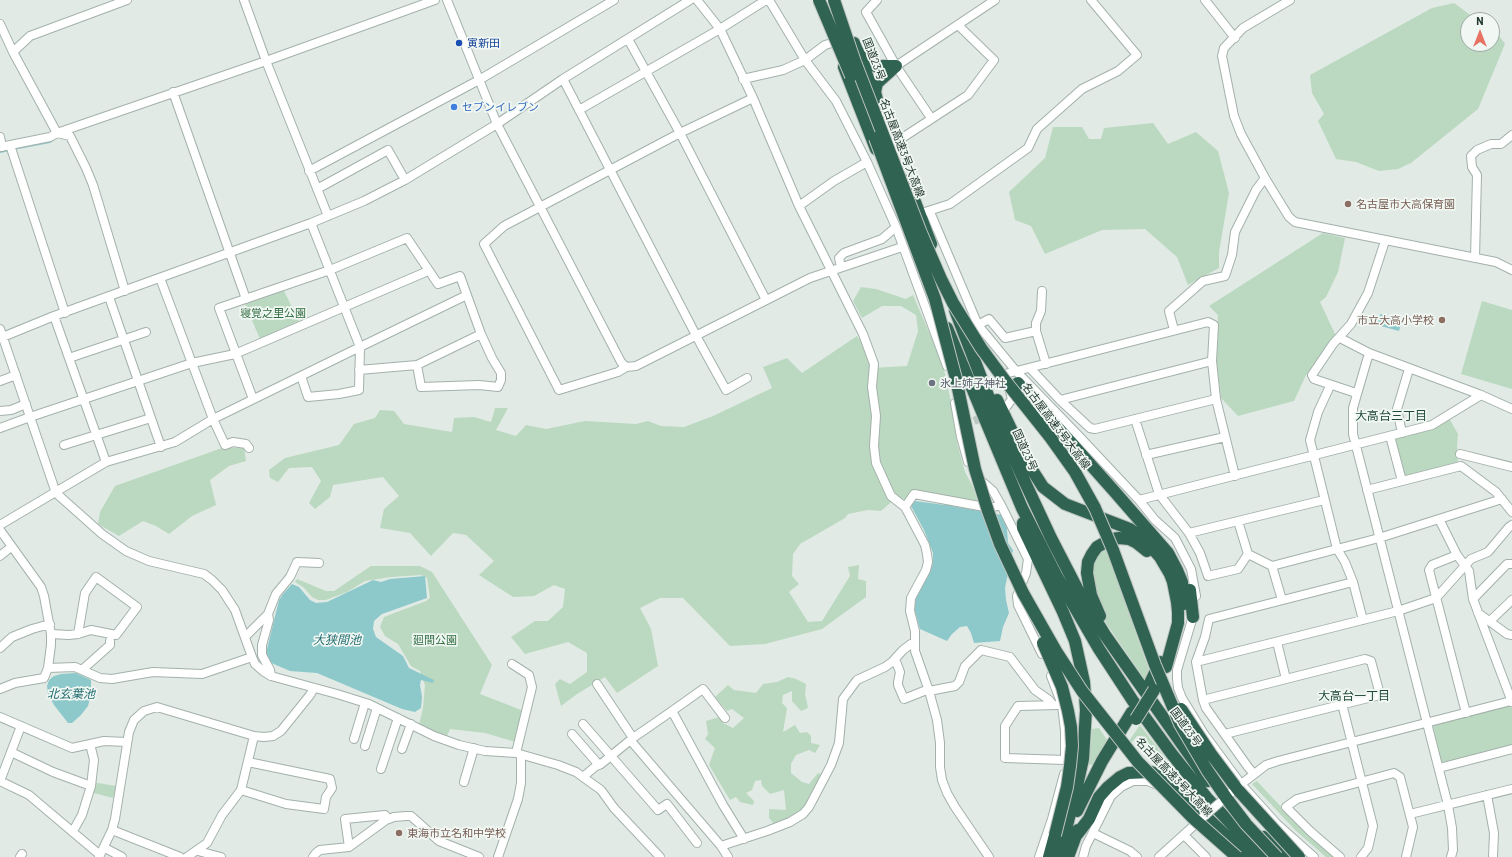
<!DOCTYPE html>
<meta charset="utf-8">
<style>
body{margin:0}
#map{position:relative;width:1512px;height:857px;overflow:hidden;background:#e1eae5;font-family:Barlow,sans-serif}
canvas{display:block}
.north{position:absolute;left:1460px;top:12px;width:40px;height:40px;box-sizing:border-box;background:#f1f7f3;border:1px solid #9faba5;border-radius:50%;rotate:0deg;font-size:11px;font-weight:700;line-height:16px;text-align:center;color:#233930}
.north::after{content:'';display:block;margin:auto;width:14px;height:18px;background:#e67363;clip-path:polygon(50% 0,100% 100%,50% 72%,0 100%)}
</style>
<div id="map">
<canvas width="1512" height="857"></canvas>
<div class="north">N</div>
</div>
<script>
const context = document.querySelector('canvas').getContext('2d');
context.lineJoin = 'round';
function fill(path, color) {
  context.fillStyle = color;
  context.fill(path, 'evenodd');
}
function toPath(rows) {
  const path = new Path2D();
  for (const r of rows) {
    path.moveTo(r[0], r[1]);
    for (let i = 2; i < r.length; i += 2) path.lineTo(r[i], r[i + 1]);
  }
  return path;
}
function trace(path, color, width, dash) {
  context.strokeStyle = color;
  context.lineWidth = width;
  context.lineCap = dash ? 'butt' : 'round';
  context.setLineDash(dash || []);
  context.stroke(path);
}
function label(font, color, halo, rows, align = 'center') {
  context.font = font + ' Barlow,"Noto Sans JP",sans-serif';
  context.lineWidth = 3.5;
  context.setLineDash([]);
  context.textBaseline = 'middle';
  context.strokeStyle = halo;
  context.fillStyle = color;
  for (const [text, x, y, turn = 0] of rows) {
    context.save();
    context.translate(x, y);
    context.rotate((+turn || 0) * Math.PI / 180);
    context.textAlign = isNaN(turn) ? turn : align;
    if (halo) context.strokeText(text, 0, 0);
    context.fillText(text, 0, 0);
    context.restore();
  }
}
const green = toPath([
 [1454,3,1477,20,1468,20,1468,44,1492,44,1492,31,1500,37,1505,44,1478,109,1411,163,1398,169,1379,171,1356,162,1336,159,1318,121,1324,114,1312,93,1310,75,1432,8],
 [1153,123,1168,144,1196,132,1218,151,1229,193,1219,252,1219,268,1188,285,1177,257,1145,229,1102,230,1045,254,1031,226,1015,220,1009,192,1045,158,1053,127,1082,127,1089,139,1101,139,1104,128],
 [1323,233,1345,238,1338,272,1326,297,1320,302,1336,336,1306,375,1294,401,1238,416,1221,398,1216,357,1218,315,1209,306],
 [861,287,876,289,906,299,913,295,943,365,953,411,957,443,965,472,973,487,978,502,914,491,908,500,897,497,881,511,868,510,848,514,845,518,800,544,793,554,792,576,799,584,789,592,808,622,822,621,850,576,848,567,859,565,858,579,866,581,866,597,822,629,765,644,730,646,683,598,660,598,640,608,651,629,658,666,617,693,605,677,577,694,561,706,555,684,560,679,570,684,587,672,587,653,568,642,525,654,511,637,535,621,548,621,563,607,565,589,554,585,534,596,513,597,479,575,494,561,466,535,453,533,431,556,410,533,380,528,384,509,399,496,383,477,333,485,330,497,315,509,309,503,321,481,312,467,289,468,278,482,270,478,269,470,285,458,339,445,354,424,375,418,380,410,394,411,404,424,452,432,454,418,474,417,491,422,495,408,508,408,496,430,516,436,526,425,546,429,585,421,636,424,648,421,661,426,684,427,713,416,772,388,763,367,787,358,802,373,857,336,865,348,871,368,907,366,918,331,916,315,901,306,882,306,862,318,853,301],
 [283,289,299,321,260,339,245,304],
 [1482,301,1512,310,1512,389,1461,374],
 [1447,419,1450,420,1458,434,1457,446,1458,462,1457,464,1404,478,1394,438],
 [222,448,244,448,246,461,229,466,210,480,216,505,192,516,169,534,156,526,143,521,119,536,98,524,100,512,115,486],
 [1106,549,1150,673,1145,680,1106,623,1091,583,1092,567,1098,554],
 [371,566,420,566,432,572,492,665,480,694,524,711,519,743,485,733,450,729,446,739,419,725,423,708,425,685,420,671,411,666,398,644,385,636,380,627,384,617,426,601,430,598,427,578,421,575,391,577,365,581,347,592,326,600,318,600,312,597,303,587,295,582,297,579,326,591,334,591],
 [788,677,796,679,806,684,805,694,808,708,801,711,792,701,792,691,783,695,782,703,787,708,783,732,795,725,800,733,807,732,811,736,811,743,820,745,815,753,809,750,796,755,791,764,791,773,802,782,809,784,818,773,823,775,801,812,774,824,769,818,769,809,786,810,784,790,770,794,762,786,761,780,755,781,752,790,746,793,754,801,753,805,740,802,736,797,730,800,709,765,715,748,705,739,708,734,706,721,719,717,723,723,733,728,744,718,732,709,727,711,715,697,728,685,734,690,756,693,763,684,777,682],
 [1509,704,1512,707,1512,746,1444,763,1442,763,1433,726,1435,724],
 [1140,725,1180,777,1175,780,1162,770,1160,759,1154,756,1143,736,1137,736,1132,742,1129,741],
 [1099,728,1107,740,1093,765,1086,764,1091,745,1092,729],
 [1257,781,1297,824,1336,857,1326,857,1295,830,1252,784],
 [92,782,116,786,113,798,90,792]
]);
const water = toPath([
 [1380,314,1402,320,1399,331,1377,325],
 [915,501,945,505,951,503,952,506,1002,515,1009,527,1007,529,1008,543,1013,550,1005,588,1006,600,1009,613,1003,627,1000,641,974,643,971,633,967,626,960,627,952,634,947,641,920,629,915,611,915,604,916,597,931,570,933,562,933,553,924,530,911,506],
 [425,576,427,598,382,614,374,621,373,629,376,637,403,656,409,668,434,680,433,683,421,680,420,685,422,697,421,708,415,712,402,709,317,673,290,671,269,662,267,656,267,649,279,600,283,594,292,584,299,587,310,600,316,603,327,602,373,580,381,582,390,579],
 [76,673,91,680,91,695,88,706,81,715,72,723,68,723,54,705,48,694,47,686,49,680,54,676,61,674]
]);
const stream = toPath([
 [13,149,50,142,53,140],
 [0,152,9,150]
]);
const minorTunnel = toPath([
 [974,421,988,415]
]);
const minor = toPath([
 [244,0,266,61,328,216],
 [447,0,497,124,621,362,626,367],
 [697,0,720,29,753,98,799,206,863,334,874,364,872,387,876,416,874,446,876,463,891,496,905,507,925,545,927,554,928,562,926,570,911,598,910,611,915,631,915,651,929,691,937,720,940,743,940,767,942,780,947,793,955,807,989,857],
 [769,0,805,60,836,101,867,162,896,227,947,366],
 [877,0,866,12,896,66,931,118],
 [1205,0,1235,38],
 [1290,0,1243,28,1224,48,1222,56,1234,116,1241,134,1265,178,1289,217,1295,222,1496,262,1512,270],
 [0,24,13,52,57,133,70,136,86,168,93,185,125,291],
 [628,39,680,133,766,300],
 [13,52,30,36,127,0],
 [896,66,995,0],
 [563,79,700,343,726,390,747,378],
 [743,79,783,70,805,60,825,45,835,42],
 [173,92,246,299],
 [753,98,680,133,504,226,484,244,559,390,618,372,626,367,636,366,810,278,902,247],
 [579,110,720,29,766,0],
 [0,137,2,147],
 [893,144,968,95,994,60,958,25],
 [10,145,65,313],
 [0,147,50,137,57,133,266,61,435,0],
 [309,171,479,80,614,0],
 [317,189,388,150,405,180],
 [799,206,834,181,867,162],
 [925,212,950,204,1028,148,1037,129,1082,89,1118,71,1137,55,1091,0],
 [930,212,978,325,1016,371,1078,435,1139,500,1155,520,1175,538,1191,569,1196,596],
 [1475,258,1477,175,1472,167,1471,156,1477,150,1491,144,1501,144,1512,135],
 [841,267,839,258,844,253,882,239,896,227],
 [160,278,213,419,225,445,233,442,246,444,249,448],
 [1042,291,1041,311,1036,323,1036,331,1046,364],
 [109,297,161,447],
 [54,316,106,462],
 [978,325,989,319,1005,338,1036,331],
 [0,329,56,493,102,534,126,551,149,561,204,574,212,580,222,590,235,610,252,657,255,664,263,671,271,676,337,694,369,704,434,736,459,745,485,751,516,753,558,765,576,772,601,790,614,808,660,857],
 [1174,330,1169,311,1203,281,1225,276,1232,255,1235,232,1256,190,1265,178],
 [0,338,54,316,311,223,364,201,405,180,497,124,563,79,690,0],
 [1340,338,1369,353,1481,395,1512,409],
 [1369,353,1353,408,1353,434,1448,805,1452,828,1453,850,1451,857],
 [69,358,146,332],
 [417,365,481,334],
 [1030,368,1060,400,1090,428,1095,429,1216,399],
 [301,376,308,397,339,394,359,390,360,347,311,223],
 [0,381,16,375],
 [1330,386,1318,412,1310,440,1337,549,1345,562,1353,582,1363,620],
 [1356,393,1314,379,1312,375,1333,344,1351,324,1368,293,1385,241],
 [253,399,219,308,330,270,407,238,438,284,460,276,481,334,492,358,501,373,501,380,498,387,479,385,421,387,417,365,359,370],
 [1060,400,1212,361],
 [955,403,961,437,968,462],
 [1007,406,1012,399,1005,374,1208,322,1214,325,1212,361,1216,399,1235,476],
 [0,411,11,410,26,404],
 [1135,419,1159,494,1189,533,1200,553,1208,576,1238,569,1248,554,1238,521],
 [0,428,30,417,192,363,235,354,428,271],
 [1402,433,1397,409,1409,369],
 [1390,436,1402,481],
 [64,445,151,418],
 [1460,454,1512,467],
 [1146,455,1225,437],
 [978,478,993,491,1001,505],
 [1367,490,1461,466,1496,492,1512,512],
 [1139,500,1432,425,1481,395],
 [905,507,914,494,990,508,1001,505,1028,559,1026,573,1017,596,1018,605,1042,654],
 [1439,519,1457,555,1469,571,1473,599,1512,702],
 [0,525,106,462,175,442,213,419,360,347,467,295],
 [0,530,41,587,44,596,51,634,51,645,48,668,75,667,100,678,112,679,153,672,202,674,252,657],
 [1189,533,1324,500],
 [1248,554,1272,566,1379,538,1502,499],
 [1457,555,1432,565,1429,570,1466,713],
 [0,556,11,547],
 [1272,566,1282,600],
 [1473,599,1507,564,1512,564],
 [1194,613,1177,670,1177,679,1178,688,1182,698,1204,734,1241,784,1277,824,1314,857],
 [1478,613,1507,634,1512,635],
 [1490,621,1512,600],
 [51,634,69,635,78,634,91,630,116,635,137,607,96,577,85,593,78,634],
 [245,637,268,614],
 [1277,642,1286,679],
 [0,648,12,637,32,629,50,624],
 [895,659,900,672,898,682,898,685,904,699,929,689],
 [1196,662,1398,611,1436,598,1471,559,1488,552,1509,527,1512,525],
 [512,664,529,675,532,687,516,753],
 [82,670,110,645,110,641],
 [271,676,270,670,262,655,262,645,269,620,268,614,276,594,290,577,297,562,319,563],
 [1051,676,1062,705,1065,731,1065,760],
 [597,684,633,738],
 [0,689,15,683,44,678,48,668],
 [929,691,955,686,959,682,965,666,981,650,1010,657,1035,690,1049,700,1053,705],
 [1203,700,1365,659,1371,661,1379,691,1376,696,1225,734],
 [1342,704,1373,826,1368,848,1361,857],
 [1057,705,1018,706,1005,726,1005,758,1065,760],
 [672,711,703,689,725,718],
 [0,717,72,748,104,741,127,742],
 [583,724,658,810,667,804,697,843],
 [21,726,0,781,29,795,100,855],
 [572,734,599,765],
 [354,739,365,703],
 [631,741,721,846,767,831,790,822,803,814,809,807,831,765,839,743,843,699,857,680,885,667,892,662,903,650,911,644,915,643],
 [365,746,377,708],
 [402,749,411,724],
 [11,752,53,772,91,786],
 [1439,768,1512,749],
 [381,769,398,718],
 [1254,774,1248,767,1206,708,1203,700,1196,662,1205,637,1209,619,1353,582],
 [584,776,596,766,601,764,633,738,672,711,723,805,744,839],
 [464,782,474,748],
 [1240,785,1266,765,1278,761,1511,701],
 [241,790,286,804,324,809,326,797,332,788,330,779,248,762],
 [1487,795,1494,833,1493,857],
 [1410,814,1512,789],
 [112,830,180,857],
 [73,831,82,815,91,786,94,760,90,744],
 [1093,833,1130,851,1137,857],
 [1184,835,1206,857],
 [721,846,728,857],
 [349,847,345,819,385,815,388,819],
 [105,848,122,857],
 [198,851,221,857],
 [20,857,22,854],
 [99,857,112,830,115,819,129,732,134,720,144,711,157,707,254,736,264,737,273,736,281,731,310,695,314,688],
 [187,857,207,843,222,815,241,790,254,736],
 [313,857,316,853,320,850,349,847,386,820,394,817,406,816,411,816,439,841,479,857],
 [498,857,518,799,521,783,521,755],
 [1039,857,1052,819,1064,774],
 [1083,857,1086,846,1111,796,1121,787,1133,781,1148,781,1157,785],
 [1159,857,1200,820],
 [1340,857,1310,831,1286,807,1297,799,1394,773,1400,777,1413,827,1406,857]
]);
const highway = toPath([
 [854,43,870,83],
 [860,53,864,59,875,66,896,66],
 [844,67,876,149],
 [879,108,875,92,877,83,896,66],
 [907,181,931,244],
 [955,310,999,424,1023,478,1051,538,1081,596,1105,635,1208,781],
 [947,328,1022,508,1056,575,1099,649,1133,701,1171,753,1207,798,1262,857],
 [1018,383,1114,491,1168,553,1177,570,1182,582,1184,604],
 [997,400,1027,462,1043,487,1065,504,1130,529,1146,541,1160,557,1170,574,1173,582,1177,602,1178,612,1178,623,1166,667],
 [1023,523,1023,528,1063,612,1075,641,1084,682,1086,710,1083,759,1077,786,1059,857],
 [1190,590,1193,617],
 [1100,616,1091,595,1087,573,1088,562,1092,554,1097,547,1104,543,1112,539,1119,538,1129,539,1137,543,1147,551],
 [1150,683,1160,662],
 [1077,811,1102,761,1132,712],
 [1075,837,1089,819,1099,797,1108,787,1120,777,1128,773,1151,772,1160,775,1171,783,1248,857],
 [1264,837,1288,857],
 [1049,857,1055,835],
 [1068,857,1078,830]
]);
const minorBridge = toPath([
 [1202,818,1239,786]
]);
const highwayBridge = toPath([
 [819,0,851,76],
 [834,0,855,62,921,233,941,279,953,303,981,348,1003,378,1050,437,1075,472,1095,508,1113,550,1155,665,1180,724,1207,770,1227,799,1246,824,1277,857],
 [875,138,935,299,956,379,975,469,988,511,1000,544,1023,593,1056,651,1082,691,1138,762,1193,818,1237,857],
 [1043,643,1062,687,1068,711,1071,727,1072,746,1070,766,1067,787,1055,835],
 [1181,709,1211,754,1238,790,1299,857],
 [1136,719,1154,690]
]);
const markers = [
 [459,43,4,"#1a4fb4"],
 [454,107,4,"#3f7fe0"],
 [1348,204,4,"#8d6e63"],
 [1442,320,4,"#8d6e63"],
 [932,383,4,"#6b7280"],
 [399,833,4,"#8d6e63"]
];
const transitNames = [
 ["寅新田",467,43]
];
const streetNames = [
 ["国道23号",874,59,69],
 ["名古屋高速3号大高線",902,148,69],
 ["名古屋高速3号大高線",1056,426,53],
 ["国道23号",1025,450,66],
 ["国道23号",1186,727,54],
 ["名古屋高速3号大高線",1174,777,46]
];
const shopNames = [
 ["セブンイレブン",462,107]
];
const educationNames = [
 ["名古屋市大高保育園",1356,204],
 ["市立大高小学校",1434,320,"right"],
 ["東海市立名和中学校",407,833]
];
const parkNames = [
 ["寝覚之里公園",273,313],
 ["廻間公園",435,640]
];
const worshipNames = [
 ["氷上姉子神社",940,383]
];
const neighbourhoodNames = [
 ["大高台三丁目",1391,416],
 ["大高台一丁目",1354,696]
];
const waterNames = [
 ["大狭間池",337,640],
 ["北玄葉池",71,694]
];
fill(green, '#bbd9c0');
fill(water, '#8dc9cb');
trace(stream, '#8dc9cb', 2);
trace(minorTunnel, '#bbc7c1', 8, [8, 4]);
trace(minor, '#a4b1ab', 10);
trace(highway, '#bdc4c1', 14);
trace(minor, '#fff', 8);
trace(highway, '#316352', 12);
trace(minorBridge, '#a4b1ab', 10, []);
trace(highwayBridge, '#bdc4c1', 14, []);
trace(minorBridge, '#fff', 8);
trace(highwayBridge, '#316352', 12);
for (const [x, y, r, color] of markers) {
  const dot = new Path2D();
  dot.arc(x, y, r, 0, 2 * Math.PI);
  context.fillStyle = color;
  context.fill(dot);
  trace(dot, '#f1f7f3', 1.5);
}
label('11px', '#164399', '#f1f7f3', transitNames, 'left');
label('11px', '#233930', '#f1f7f3', streetNames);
label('11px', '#366cbe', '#f1f7f3', shopNames, 'left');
label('11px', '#785e54', '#f1f7f3', educationNames, 'left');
label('11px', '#306c40', '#f1f7f3', parkNames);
label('11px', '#5b616d', '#f1f7f3', worshipNames, 'left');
label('12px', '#20493a', '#f1f7f3', neighbourhoodNames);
label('italic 12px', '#226c70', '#f1f7f3', waterNames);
</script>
